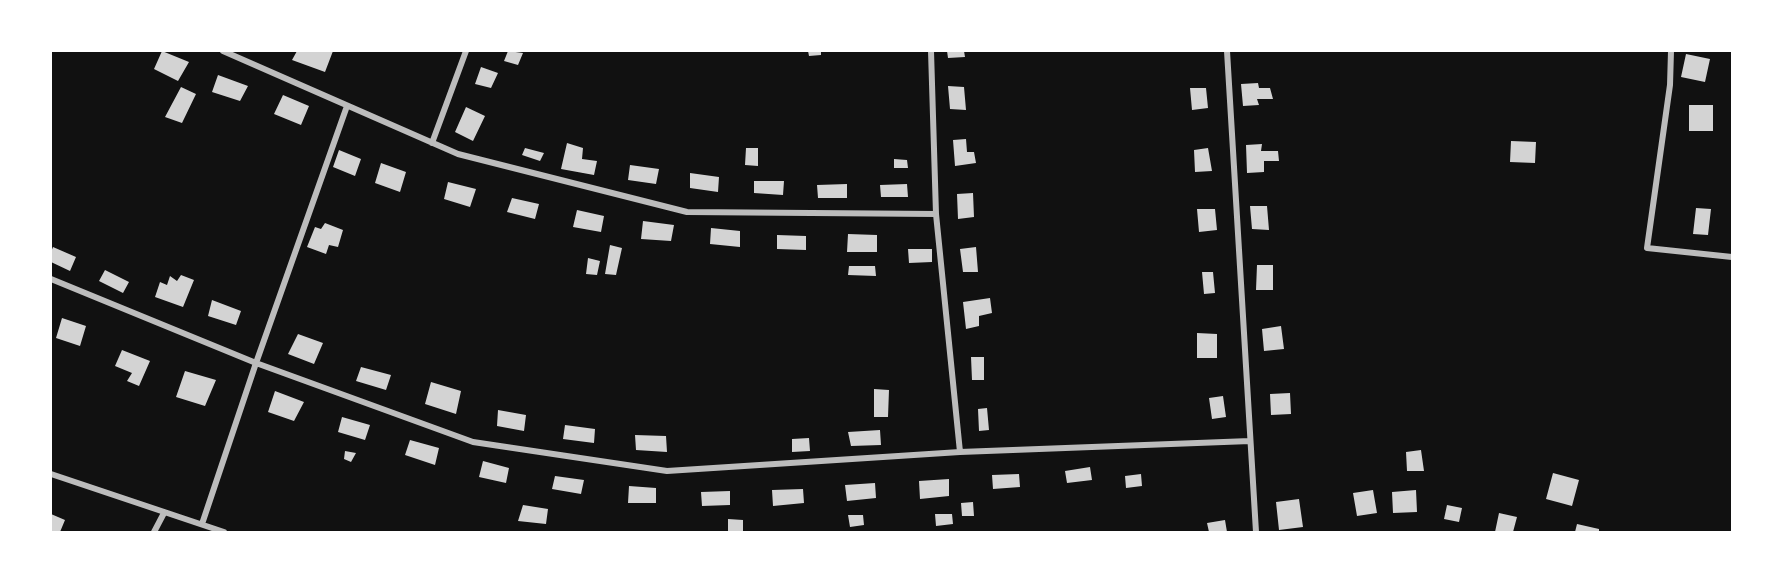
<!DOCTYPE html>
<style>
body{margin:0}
#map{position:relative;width:1783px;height:583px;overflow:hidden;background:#111;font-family:Arial,sans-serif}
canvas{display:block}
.frame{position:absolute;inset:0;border:52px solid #fff;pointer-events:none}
</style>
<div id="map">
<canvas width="1783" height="583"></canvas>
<div class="frame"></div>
</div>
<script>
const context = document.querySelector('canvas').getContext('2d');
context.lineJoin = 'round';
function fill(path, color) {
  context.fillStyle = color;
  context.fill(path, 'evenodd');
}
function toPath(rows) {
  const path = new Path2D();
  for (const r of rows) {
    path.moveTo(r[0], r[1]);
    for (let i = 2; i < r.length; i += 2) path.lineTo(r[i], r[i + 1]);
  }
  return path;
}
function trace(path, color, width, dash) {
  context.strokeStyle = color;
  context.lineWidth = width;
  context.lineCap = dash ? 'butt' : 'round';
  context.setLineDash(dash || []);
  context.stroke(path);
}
const building = toPath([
 [162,51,189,62,178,81,154,69],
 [297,51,333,51,325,72,292,60],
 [508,51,523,53,518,65,504,61],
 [808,51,821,51,821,55,809,56],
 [947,51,964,51,965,57,948,58],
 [1686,54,1710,59,1705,82,1681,77],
 [481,67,498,73,491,88,475,84],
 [218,75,248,86,240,101,212,92],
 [1258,83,1259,88,1270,88,1273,99,1257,99,1259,105,1243,106,1241,84],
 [948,86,964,87,966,110,950,109],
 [181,87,196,94,182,123,165,117],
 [1190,88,1206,88,1208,108,1192,110],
 [283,95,309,106,301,125,274,114],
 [1689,105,1713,105,1713,131,1689,131],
 [466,107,485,116,473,141,455,132],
 [966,139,967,152,974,152,976,163,955,166,953,140],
 [1511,141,1536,142,1535,163,1510,162],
 [567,143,583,148,582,159,597,161,594,175,561,169],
 [1262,144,1261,151,1278,151,1279,161,1264,161,1264,172,1247,173,1246,145],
 [525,148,544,153,540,161,522,155],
 [746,148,758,148,758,166,745,165],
 [1208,148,1212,171,1195,172,1194,150],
 [339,150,361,159,355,176,333,167],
 [894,159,907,160,908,168,894,168],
 [381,163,406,172,400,192,375,183],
 [630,165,659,169,656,184,628,180],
 [690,173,719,177,718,192,690,188],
 [754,181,784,181,783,195,754,193],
 [448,182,476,189,470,207,444,199],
 [847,184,847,198,818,198,817,185],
 [907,184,908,197,881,197,880,185],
 [973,193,974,217,958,219,957,194],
 [512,198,539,204,535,219,507,212],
 [1250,206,1267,206,1269,230,1252,229],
 [1696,208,1711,209,1708,235,1693,234],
 [1197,209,1215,209,1217,230,1199,232],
 [577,210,604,216,601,232,573,227],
 [643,221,674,225,671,241,641,239],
 [325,223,343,230,338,247,329,245,326,254,307,247,315,227,321,229],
 [711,228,740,231,740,247,710,244],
 [848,234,877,235,877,252,847,252],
 [777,235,806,236,806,250,777,249],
 [610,245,622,248,616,275,605,274],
 [53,247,76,257,70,271,51,262,51,252],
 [976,247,978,272,963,272,960,249],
 [908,249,932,249,932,262,909,263],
 [588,258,600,261,597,275,586,274],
 [1257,265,1273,265,1273,290,1256,290],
 [849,266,875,266,876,276,848,275],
 [105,270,129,282,123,293,99,281],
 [1202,272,1213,272,1215,293,1204,294],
 [181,275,194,280,183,307,155,297,160,282,167,285,170,276,177,281],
 [990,298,992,313,979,316,979,326,966,329,963,302],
 [212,300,241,311,236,325,208,316],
 [62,318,86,326,80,346,56,338],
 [1281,326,1284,349,1264,351,1262,329],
 [1197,333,1217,334,1217,358,1197,358],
 [298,334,323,343,314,364,288,354],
 [122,350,150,361,139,386,127,381,132,373,115,366],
 [971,357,984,357,984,380,972,380],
 [361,367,391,375,386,390,356,381],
 [185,371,216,380,205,406,176,397],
 [431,382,461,391,456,414,425,404],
 [874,389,889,390,888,417,874,417],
 [275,391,304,402,294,421,268,412],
 [1290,393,1291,414,1271,415,1270,394],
 [1223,396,1226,417,1212,419,1209,398],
 [987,408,989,430,979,431,978,409],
 [498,410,526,415,524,431,497,426],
 [342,417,370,425,365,440,338,432],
 [565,425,595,429,594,443,563,439],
 [880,430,881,445,851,446,848,432],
 [635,435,666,436,667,452,636,450],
 [809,438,810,451,792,452,792,439],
 [410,440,439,448,435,465,405,455],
 [1421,450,1424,471,1407,471,1406,452],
 [345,451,356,453,351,462,344,459],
 [483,461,509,468,506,483,479,477],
 [1090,467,1092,480,1067,483,1065,471],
 [1553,473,1579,480,1572,506,1546,499],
 [1019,474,1020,487,993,489,992,475],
 [1141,474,1142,486,1126,488,1125,476],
 [555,476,584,480,581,494,552,489],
 [949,479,949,496,920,499,919,481],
 [875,483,876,498,847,501,845,485],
 [629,486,656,488,656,503,628,503],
 [803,489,804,503,773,506,772,490],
 [1373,490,1377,513,1357,516,1353,493],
 [1416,490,1417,512,1393,513,1392,492],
 [730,491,730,505,702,506,701,492],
 [1299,499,1303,527,1279,530,1276,502],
 [973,502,974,516,962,516,961,503],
 [523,505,548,509,546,524,518,521],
 [1447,505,1462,508,1459,522,1444,519],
 [1499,513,1517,517,1513,532,1495,532],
 [51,514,65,520,60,532,51,532],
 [935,514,952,514,953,524,936,526],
 [848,515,863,515,864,525,850,527],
 [728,519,743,520,743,532,728,532],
 [1225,520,1227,532,1209,532,1207,523],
 [1577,524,1599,529,1599,532,1575,532]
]);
const minor = toPath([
 [223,51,458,154,687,212,936,214],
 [931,51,936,214,960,452],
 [1227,51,1256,532],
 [1671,51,1670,85,1647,248,1732,257],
 [432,143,466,51],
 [51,279,256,363,473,442,667,471,960,452,1250,441],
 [51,474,224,532],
 [202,524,256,363,347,106],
 [154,532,164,513]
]);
fill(building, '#d3d3d3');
trace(minor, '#bcbcbc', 6);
</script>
